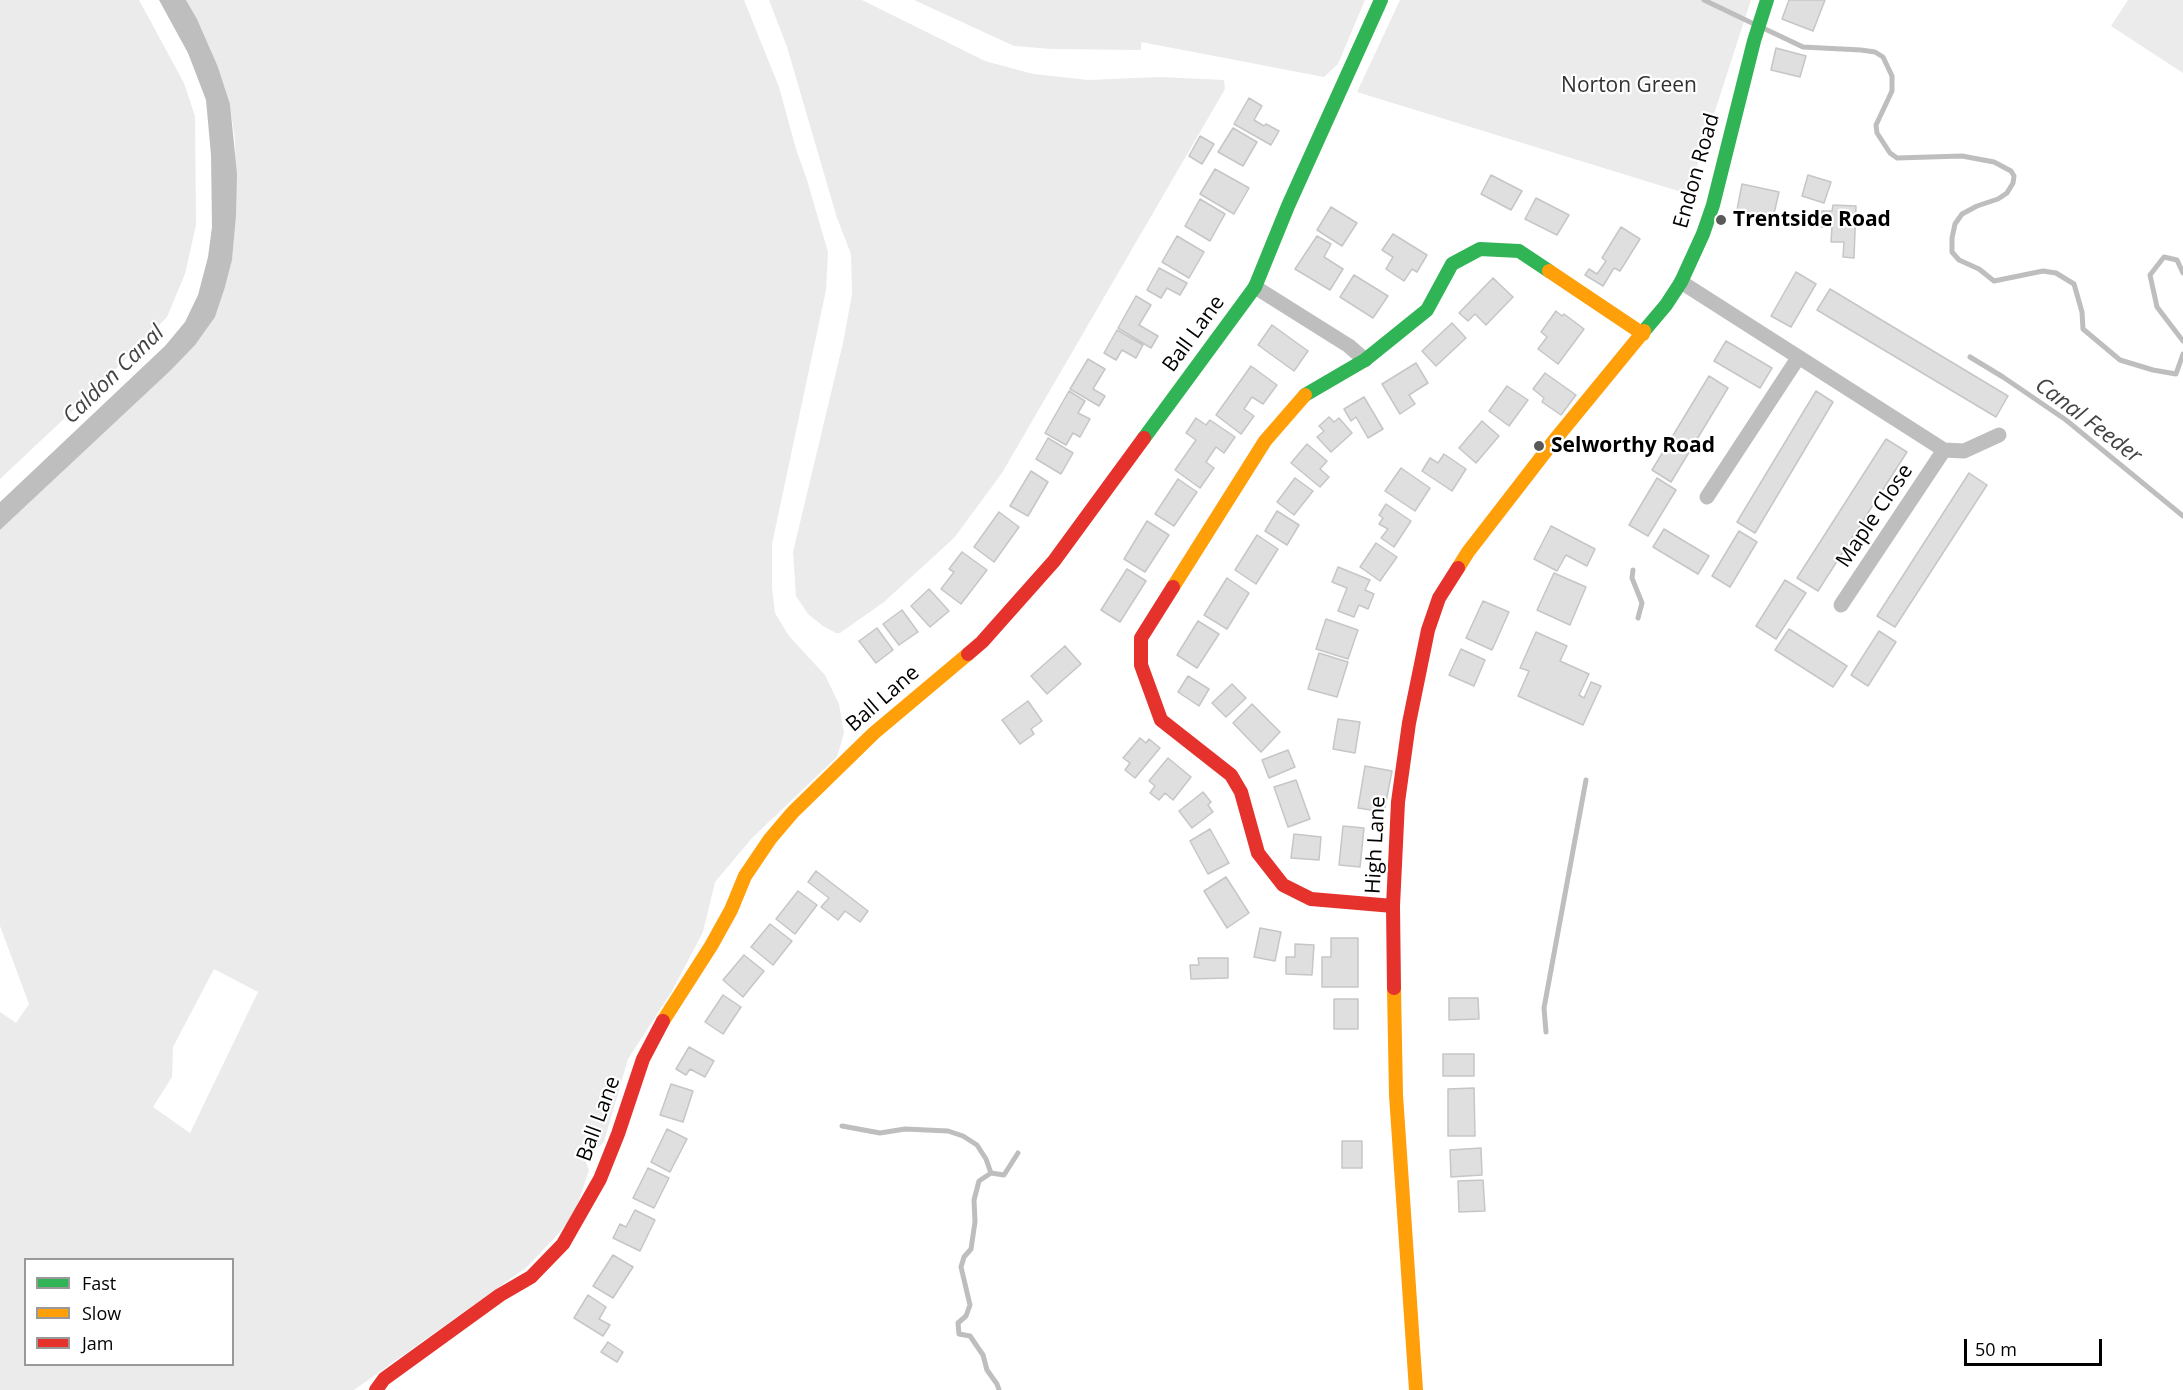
<!DOCTYPE html>
<style>
body{margin:0}
#map{position:relative;width:2183px;height:1390px;overflow:hidden;background:#fff;font-family:"Open Sans",sans-serif}
canvas{display:block}
.legend{position:absolute;left:24px;top:1258px;width:210px;height:108px;box-sizing:border-box;background:#fff;border:2px solid #999;margin:0;padding:8px 10px;list-style:none;font-size:18px;color:#000}
.legend li{display:flex;align-items:center;gap:12px;height:30px}
.legend b{width:30px;border:2px solid #999}
.scale{position:absolute;left:1964px;top:1339px;width:138px;height:27px;box-sizing:border-box;border:3px solid #000;border-top:0;padding-left:8px;font-size:18px;line-height:21px;white-space:nowrap;color:#000;-webkit-text-stroke:4px #fff;paint-order:stroke}
</style>
<div id="map">
<canvas width="2183" height="1390"></canvas>
<ul class="legend">
<li><b style="height:8px;background:#30b455"></b>Fast</li>
<li><b style="height:8px;background:#ff9f0a"></b>Slow</li>
<li><b style="height:8px;background:#e5322d"></b>Jam</li>
</ul>
<div class="scale">50 m</div>
</div>
<script>
const context = document.querySelector('canvas').getContext('2d');
context.lineJoin = 'round';
function fill(path, color) {
  context.fillStyle = color;
  context.fill(path, 'evenodd');
}
function toPath(rows) {
  const path = new Path2D();
  for (const r of rows) {
    path.moveTo(r[0], r[1]);
    for (let i = 2; i < r.length; i += 2) path.lineTo(r[i], r[i + 1]);
  }
  return path;
}
function trace(path, color, width, dash) {
  context.strokeStyle = color;
  context.lineWidth = width;
  context.lineCap = dash ? 'butt' : 'round';
  context.setLineDash(dash || []);
  context.stroke(path);
}
function label(font, color, halo, rows, align = 'center') {
  context.font = font + ' "Open Sans",sans-serif';
  context.lineWidth = 4.5;
  context.setLineDash([]);
  context.textBaseline = 'middle';
  context.strokeStyle = halo;
  context.fillStyle = color;
  for (const [text, x, y, turn = 0] of rows) {
    context.save();
    context.translate(x, y);
    context.rotate((+turn || 0) * Math.PI / 180);
    context.textAlign = isNaN(turn) ? turn : align;
    if (halo) context.strokeText(text, 0, 0);
    context.fillText(text, 0, 0);
    context.restore();
  }
}
const green = toPath([
 [0,0,139,0,184,83,195,116,196,225,185,274,167,317,101,384,0,479],
 [186,0,744,0,779,87,796,149,807,180,828,252,826,290,772,544,772,588,775,613,789,636,825,675,839,704,844,733,837,757,753,837,715,882,703,932,672,991,628,1059,604,1142,585,1160,589,1170,573,1218,527,1267,354,1390,0,1390,0,1012,16,1023,29,1004,0,926,0,530,170,371,215,317,225,287,232,260,236,216,235,141,230,104,218,67,197,19],
 [214,969,258,992,190,1133,153,1107,172,1077,173,1047],
 [26,1260,232,1260,232,1364,26,1364],
 [769,0,862,0,985,61,1033,74,1089,80,1159,77,1224,80,1225,89,1002,473,954,538,884,602,840,633,836,633,823,626,808,614,796,596,793,552,843,343,852,294,851,254,837,218,787,47],
 [914,0,1365,0,1338,64,1324,77,1141,42,1141,50,1052,49,1014,46],
 [1400,0,1751,0,1688,194,1357,92],
 [2128,0,2183,0,2183,73,2111,26]
]);
const water = toPath([
 [159,0,186,0,197,19,218,67,230,104,237,174,236,216,232,260,225,287,215,317,195,345,170,371,0,530,0,502,165,346,185,322,198,295,208,257,212,227,211,155,206,100,188,53]
]);
const stream = toPath([
 [1704,0,1754,24],
 [1763,28,1803,47,1861,50,1875,52,1883,57,1892,76,1892,91,1876,125,1877,133,1890,153,1897,158,1962,156,1994,162,2011,171,2014,176,2013,183,2007,193,1998,199,1977,206,1962,214,1955,224,1952,238,1952,252,1959,260,1979,269,1994,281,2043,271,2056,273,2074,284,2082,312,2083,329,2120,360,2153,370,2176,374,2183,354],
 [2183,273,2177,260,2164,257,2150,275,2157,307,2183,341],
 [1970,357,2003,377,2066,420,2183,516],
 [1633,570,1632,578,1642,603,1638,618],
 [1546,1032,1544,1008,1586,780],
 [842,1126,880,1133,905,1129,948,1131,963,1136,977,1145,986,1159,991,1173],
 [999,1390,997,1384,987,1370,983,1355,970,1336,959,1334,958,1323,966,1316,970,1305,961,1267,964,1257,971,1249,975,1222,974,1200,979,1181,991,1173,1004,1175,1018,1153]
]);
const building = toPath([
 [1789,0,1825,0,1813,31,1782,19,1789,0],
 [1776,48,1806,56,1800,77,1771,70,1776,48],
 [1249,98,1262,106,1254,120,1264,126,1266,124,1279,131,1271,145,1234,124,1249,98],
 [1233,128,1257,142,1243,166,1218,152,1233,128],
 [1200,136,1214,144,1202,164,1189,156,1200,136],
 [1215,169,1249,188,1234,214,1200,194,1215,169],
 [1491,175,1522,191,1511,210,1481,194,1491,175],
 [1808,175,1831,182,1824,203,1802,196,1808,175],
 [1742,184,1779,192,1773,218,1737,210,1742,184],
 [1536,198,1569,215,1557,235,1525,219,1536,198],
 [1200,199,1225,214,1210,241,1185,226,1200,199],
 [1833,205,1856,206,1854,258,1843,257,1844,242,1831,242,1832,227,1821,227,1822,211,1832,211,1833,205],
 [1331,207,1357,223,1342,246,1317,230,1331,207],
 [1621,227,1640,239,1620,271,1614,268,1603,286,1585,275,1589,269,1597,274,1606,261,1602,258,1621,227],
 [1393,234,1427,255,1417,272,1412,269,1404,281,1386,269,1393,257,1382,250,1393,234],
 [1177,236,1204,252,1189,278,1162,262,1177,236],
 [1317,236,1331,244,1324,257,1343,269,1330,290,1295,269,1317,236],
 [1159,268,1187,283,1180,295,1167,288,1161,298,1147,290,1159,268],
 [1796,272,1816,284,1791,327,1771,316,1796,272],
 [1354,275,1388,296,1373,318,1340,297,1354,275],
 [1493,278,1513,297,1486,325,1475,314,1468,321,1459,313,1493,278],
 [1830,289,2008,396,1996,417,1817,310,1830,289],
 [1136,296,1151,305,1139,325,1158,336,1151,348,1118,328,1136,296],
 [1556,311,1562,316,1564,314,1584,329,1558,364,1538,349,1547,337,1541,332,1556,311],
 [1452,323,1466,338,1436,366,1422,351,1452,323],
 [1272,325,1308,351,1294,371,1258,345,1272,325],
 [1117,330,1143,345,1136,358,1122,350,1116,360,1104,353,1117,330],
 [1726,341,1772,368,1760,388,1714,361,1726,341],
 [1088,359,1105,369,1093,389,1105,396,1099,406,1070,389,1088,359],
 [1416,363,1428,383,1409,395,1415,404,1400,414,1382,384,1416,363],
 [1251,366,1277,385,1263,404,1252,397,1244,409,1254,416,1241,434,1216,415,1251,366],
 [1545,373,1576,395,1561,415,1542,402,1544,398,1533,389,1545,373],
 [1709,376,1728,388,1671,482,1652,470,1709,376],
 [1507,386,1528,400,1509,426,1489,411,1507,386],
 [1069,391,1085,401,1078,413,1090,419,1080,437,1073,433,1066,445,1045,433,1069,391],
 [1816,391,1833,402,1755,533,1737,522,1816,391],
 [1364,397,1383,429,1368,438,1356,417,1351,421,1344,409,1364,397],
 [1329,417,1334,422,1339,418,1352,433,1331,452,1317,437,1324,431,1319,426,1329,417],
 [1196,418,1206,425,1210,420,1235,437,1224,453,1216,447,1206,462,1214,468,1200,488,1175,470,1196,440,1186,433,1196,418],
 [1482,421,1499,436,1476,463,1459,448,1482,421],
 [1048,438,1073,453,1061,474,1036,459,1048,438],
 [1886,439,1907,452,1818,591,1797,578,1886,439],
 [1307,444,1327,461,1320,469,1329,477,1320,487,1291,463,1307,444],
 [1444,454,1466,469,1452,491,1422,471,1430,458,1438,463,1444,454],
 [1401,468,1430,488,1415,511,1385,491,1401,468],
 [1031,471,1048,482,1028,516,1010,506,1031,471],
 [1969,473,1987,485,1895,627,1877,616,1969,473],
 [1295,478,1313,491,1294,515,1277,502,1295,478],
 [1657,478,1676,490,1648,536,1629,525,1657,478],
 [1178,479,1197,492,1174,526,1155,514,1178,479],
 [1386,504,1411,521,1394,547,1381,538,1388,529,1379,524,1383,518,1379,515,1386,504],
 [1277,511,1299,525,1287,545,1265,531,1277,511],
 [999,512,1019,527,994,562,974,547,999,512],
 [1147,521,1169,535,1145,572,1124,559,1147,521],
 [1551,526,1595,549,1587,566,1566,555,1557,571,1534,559,1551,526],
 [1664,529,1709,556,1698,574,1653,547,1664,529],
 [1739,531,1757,542,1730,587,1712,576,1739,531],
 [1257,535,1278,549,1256,584,1235,570,1257,535],
 [1376,543,1397,557,1380,581,1360,567,1376,543],
 [962,552,987,570,961,604,941,589,954,572,949,569,962,552],
 [1338,567,1370,580,1365,590,1374,594,1368,609,1359,605,1354,617,1338,611,1347,588,1332,582,1338,567],
 [1127,569,1146,581,1120,622,1101,610,1127,569],
 [1554,573,1586,587,1570,625,1537,610,1554,573],
 [1227,578,1249,593,1227,629,1204,615,1227,578],
 [1785,580,1806,593,1776,639,1756,626,1785,580],
 [929,589,949,611,930,627,911,606,929,589],
 [1483,601,1509,612,1492,650,1466,638,1483,601],
 [902,610,918,632,899,645,883,624,902,610],
 [1326,619,1358,630,1348,659,1316,649,1326,619],
 [1198,621,1219,634,1197,668,1177,655,1198,621],
 [877,628,893,650,876,663,859,641,877,628],
 [1789,629,1847,666,1833,687,1775,650,1789,629],
 [1879,631,1896,642,1868,686,1851,675,1879,631],
 [1536,632,1567,646,1560,661,1589,674,1579,695,1584,698,1591,682,1601,686,1583,725,1518,696,1529,671,1520,668,1536,632],
 [1065,646,1081,664,1047,694,1031,676,1065,646],
 [1461,649,1485,660,1474,686,1449,675,1461,649],
 [1319,653,1348,662,1337,697,1308,689,1319,653],
 [1188,676,1209,689,1199,706,1178,692,1188,676],
 [1232,684,1246,698,1226,717,1212,703,1232,684],
 [1028,701,1042,721,1031,729,1034,734,1020,744,1002,720,1028,701],
 [1252,704,1280,732,1261,752,1233,723,1252,704],
 [1338,719,1360,722,1355,753,1333,749,1338,719],
 [1140,738,1146,743,1149,739,1160,748,1135,778,1125,770,1130,763,1123,758,1140,738],
 [1288,750,1295,767,1269,778,1262,760,1288,750],
 [1168,758,1191,777,1173,800,1165,793,1159,800,1150,793,1155,786,1149,781,1168,758],
 [1365,766,1392,771,1384,812,1358,808,1365,766],
 [1296,780,1310,819,1288,827,1274,787,1296,780],
 [1203,792,1211,802,1208,805,1213,812,1192,828,1179,811,1203,792],
 [1343,826,1364,828,1360,867,1339,865,1343,826],
 [1210,829,1229,863,1208,874,1190,841,1210,829],
 [1294,834,1321,837,1319,860,1291,858,1294,834],
 [816,871,868,911,860,922,845,911,838,920,821,907,829,898,808,882,816,871],
 [1226,877,1249,913,1227,928,1204,891,1226,877],
 [798,891,817,905,795,934,776,919,798,891],
 [770,924,792,941,773,965,751,947,770,924],
 [1260,928,1281,932,1275,961,1254,957,1260,928],
 [1331,938,1358,938,1358,987,1322,987,1322,957,1331,957,1331,938],
 [1295,944,1314,945,1312,975,1286,974,1286,957,1295,957,1295,944],
 [744,955,764,971,743,997,723,980,744,955],
 [1198,958,1228,958,1228,978,1191,979,1190,965,1199,965,1198,958],
 [723,995,741,1007,723,1034,705,1022,723,995],
 [1449,998,1478,998,1479,1019,1449,1020,1449,998],
 [1334,999,1358,999,1358,1029,1334,1029,1334,999],
 [689,1047,714,1061,705,1077,690,1069,686,1075,676,1069,689,1047],
 [1443,1054,1474,1054,1474,1076,1443,1076,1443,1054],
 [671,1084,693,1091,683,1122,660,1115,671,1084],
 [1474,1088,1475,1136,1448,1136,1448,1089,1474,1088],
 [667,1129,687,1139,670,1172,651,1162,667,1129],
 [1342,1141,1362,1141,1362,1168,1342,1168,1342,1141],
 [1481,1148,1482,1175,1451,1177,1450,1150,1481,1148],
 [648,1168,669,1178,654,1208,633,1198,648,1168],
 [1483,1180,1485,1211,1459,1212,1458,1181,1483,1180],
 [635,1210,655,1220,640,1251,613,1238,620,1224,626,1227,635,1210],
 [613,1255,633,1267,613,1298,593,1286,613,1255],
 [588,1295,606,1307,599,1319,610,1325,603,1336,574,1318,588,1295],
 [608,1342,623,1352,617,1362,601,1352,608,1342]
]);
const street = toPath([
 [1681,282,1944,450,1964,451,1999,435],
 [1255,287,1349,346,1365,360],
 [1707,497,1798,358],
 [1841,605,1944,450]
]);
const fast = toPath([
 [1644,331,1666,305,1681,282,1703,234,1713,205,1754,41,1767,0],
 [1305,395,1365,360,1427,310,1452,264,1480,249,1519,251,1549,271],
 [1144,438,1255,287,1288,206,1381,0]
]);
const slow = toPath([
 [1549,271,1643,334],
 [1458,568,1468,552,1553,442,1644,331],
 [1173,587,1265,441,1305,395],
 [1394,988,1396,1095,1416,1390],
 [663,1021,711,946,731,910,745,876,770,839,793,812,874,733,968,654]
]);
const jam = toPath([
 [1173,587,1141,638,1141,665,1161,720,1231,775,1241,792,1258,853,1283,885,1311,899,1393,906],
 [968,654,982,642,1054,561,1144,438],
 [1394,988,1393,906,1398,802,1409,723,1428,630,1439,598,1458,568],
 [376,1390,384,1379,500,1295,531,1277,563,1244,600,1179,618,1134,643,1059,663,1021]
]);
const markers = [
 [1721,220,6,"#595959"],
 [1539,446,6,"#595959"]
];
const parkNames = [
 ["Norton Green",1629,86]
];
const streetNames = [
 ["Endon Road",1697,171,-74],
 ["Ball Lane",1194,334,-54],
 ["Maple Close",1875,516,-56],
 ["Ball Lane",883,699,-41],
 ["High Lane",1376,845,-87],
 ["Ball Lane",599,1119,-70]
];
const poiNames = [
 ["Trentside Road",1733,220],
 ["Selworthy Road",1551,446]
];
const waterNames = [
 ["Caldon Canal",114,375,-44],
 ["Canal Feeder",2088,421,37]
];
fill(green, '#ebebeb');
fill(water, '#bebebe');
trace(stream, '#bebebe', 5);
fill(building, '#dfdfdf');
trace(building, '#c6c6c6', 1.5);
trace(street, '#bebebe', 15);
trace(fast, '#30b455', 14);
trace(slow, '#ff9f0a', 14);
trace(jam, '#e5322d', 14);
for (const [x, y, r, color] of markers) {
  const dot = new Path2D();
  dot.arc(x, y, r, 0, 2 * Math.PI);
  context.fillStyle = color;
  context.fill(dot);
  trace(dot, '#fff', 2);
}
label('21px', '#323232', '#fff', parkNames);
label('21px', '#000', '#fff', streetNames);
label('bold 21px', '#000', '#fff', poiNames, 'left');
label('italic 22px', '#434343', '#fff', waterNames);
</script>
